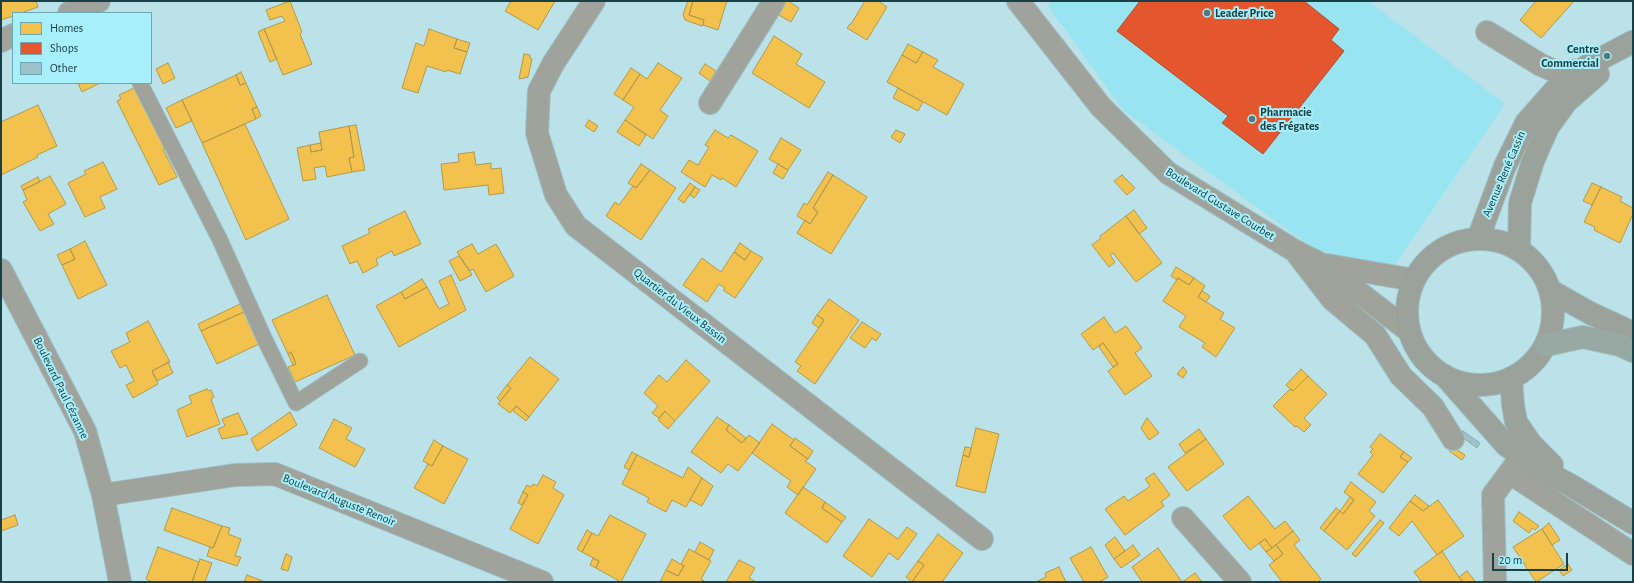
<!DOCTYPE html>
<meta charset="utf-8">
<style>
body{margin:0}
#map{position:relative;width:1634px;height:583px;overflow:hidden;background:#bae2e8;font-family:"Alegreya Sans",sans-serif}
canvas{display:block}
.frame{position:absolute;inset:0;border:2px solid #184046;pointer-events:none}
.legend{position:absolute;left:12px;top:12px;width:140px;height:72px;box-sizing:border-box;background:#a7effb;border:1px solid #6ea9b3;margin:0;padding:5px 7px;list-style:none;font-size:12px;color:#184046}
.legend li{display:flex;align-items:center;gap:8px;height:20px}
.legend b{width:20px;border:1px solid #6ea9b3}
.scale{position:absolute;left:1492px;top:553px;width:76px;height:18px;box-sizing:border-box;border:2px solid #184046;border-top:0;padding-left:5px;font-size:12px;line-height:14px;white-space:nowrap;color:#184046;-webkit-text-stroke:3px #a7effb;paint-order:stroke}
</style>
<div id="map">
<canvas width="1634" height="583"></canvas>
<div class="frame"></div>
<ul class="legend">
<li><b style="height:11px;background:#f2c14e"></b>Homes</li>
<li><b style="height:11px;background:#e4572e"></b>Shops</li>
<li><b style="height:11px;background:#9dc2cc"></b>Other</li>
</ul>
<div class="scale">20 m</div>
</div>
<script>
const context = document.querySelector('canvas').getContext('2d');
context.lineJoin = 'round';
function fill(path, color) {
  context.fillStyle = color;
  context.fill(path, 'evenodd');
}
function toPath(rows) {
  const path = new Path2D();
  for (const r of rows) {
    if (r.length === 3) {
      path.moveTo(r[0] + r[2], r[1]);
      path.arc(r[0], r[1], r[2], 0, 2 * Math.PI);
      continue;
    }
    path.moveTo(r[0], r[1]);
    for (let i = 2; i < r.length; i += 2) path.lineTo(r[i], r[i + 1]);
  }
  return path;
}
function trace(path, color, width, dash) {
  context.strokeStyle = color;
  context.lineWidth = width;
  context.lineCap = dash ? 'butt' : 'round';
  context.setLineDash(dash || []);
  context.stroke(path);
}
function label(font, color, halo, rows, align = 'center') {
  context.font = font + ' "Alegreya Sans",sans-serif';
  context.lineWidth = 4;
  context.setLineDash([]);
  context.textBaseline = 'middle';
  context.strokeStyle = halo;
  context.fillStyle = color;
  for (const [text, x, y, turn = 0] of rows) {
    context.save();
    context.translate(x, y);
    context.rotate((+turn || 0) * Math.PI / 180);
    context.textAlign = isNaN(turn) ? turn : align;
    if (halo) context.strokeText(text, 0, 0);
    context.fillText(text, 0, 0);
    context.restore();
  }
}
const built = toPath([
 [1051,1,1368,1,1505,104,1387,276,1313,248,1124,111,1048,6]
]);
const homes = toPath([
 [1,1,36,1,38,7,21,13,13,13,13,16,1,20,1,1],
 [290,1,302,32,300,34,312,64,283,75,264,29,285,21,282,16,270,20,266,10,290,1],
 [511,1,555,1,538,30,505,11,511,1],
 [688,1,693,1,689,15,704,20,702,26,685,20,683,14,688,1],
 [693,1,727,1,718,30,703,25,704,20,689,15,693,1],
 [784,1,788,1,799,8,791,22,777,14,784,1],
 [865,1,878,1,887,7,867,40,847,28,850,24,851,24,865,1],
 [1536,1,1574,1,1541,38,1520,20,1536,1],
 [264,29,277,59,270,62,258,32,264,29],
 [429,29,457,39,454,48,467,52,460,74,447,70,446,72,427,66,418,93,402,88,416,43,424,46,429,29],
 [774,36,802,54,796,64,825,82,809,108,752,73,774,36],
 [457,39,470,43,467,52,454,48,457,39],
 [908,44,923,52,916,63,902,55,908,44],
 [923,52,938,60,933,67,964,84,947,115,887,82,902,55,916,63,923,52],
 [524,54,530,55,530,58,532,59,528,77,519,79,524,54],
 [168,63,175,78,163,84,156,69,168,63],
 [658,63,682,78,660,110,668,116,653,139,625,120,634,107,623,100,640,74,647,79,658,63],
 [705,64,716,71,710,81,699,73,705,64],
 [631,68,640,74,623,100,614,94,631,68],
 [241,72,246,83,240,85,236,75,241,72],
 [236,75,240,85,246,83,257,107,252,109,256,119,202,143,182,100,236,75],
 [78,83,100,83,82,92,78,83],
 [136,87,165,147,163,149,177,177,159,185,117,101,121,99,119,95,136,87],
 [898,88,923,102,918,111,893,98,898,88],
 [182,100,192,121,176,128,166,108,182,100],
 [38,105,57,146,37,155,38,157,1,175,1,122,38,105],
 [257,107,261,116,256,119,252,109,257,107],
 [589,120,598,126,594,132,585,126,589,120],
 [625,120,646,135,639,146,617,132,625,120],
 [245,124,289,219,246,240,202,143,245,124],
 [356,125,365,170,352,172,349,158,354,157,349,126,356,125],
 [349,126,354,157,349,158,352,172,327,177,325,166,314,168,316,179,303,181,297,148,310,145,311,152,322,150,319,132,349,126],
 [715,130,728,138,731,135,758,151,736,187,722,178,721,180,712,175,705,187,681,172,689,160,698,165,709,147,705,145,715,130],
 [896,130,905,134,900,143,891,137,896,130],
 [781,138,801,150,788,170,769,159,781,138],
 [321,143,322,150,311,152,310,145,321,143],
 [474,152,476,165,491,163,491,169,501,168,504,193,489,195,488,185,444,190,441,164,459,162,458,154,474,152],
 [103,162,117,189,100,197,105,208,85,217,68,183,86,174,84,171,103,162],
 [641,164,650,170,636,188,628,183,641,164],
 [778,164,788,170,783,179,773,173,778,164],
 [650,170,676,188,641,240,606,216,615,202,619,205,633,186,636,188,650,170],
 [828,172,833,175,813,208,818,212,810,224,797,216,804,203,807,205,828,172],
 [833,175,867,197,831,254,797,233,805,220,810,224,818,212,813,208,833,175],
 [1122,175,1135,188,1127,195,1114,181,1122,175],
 [50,176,66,204,48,214,54,224,40,231,23,202,27,200,23,190,50,176],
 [38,177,40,182,23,190,21,186,38,177],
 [690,183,695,187,684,203,678,199,690,183],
 [1592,183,1601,187,1592,205,1583,201,1592,183],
 [695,187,700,190,694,198,690,195,695,187],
 [1601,187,1622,197,1620,201,1633,208,1633,214,1620,243,1594,230,1595,227,1584,222,1601,187],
 [1134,210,1147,228,1139,234,1126,216,1134,210],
 [405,211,421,244,394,256,392,251,376,259,378,265,363,273,357,261,350,264,342,246,370,233,368,229,405,211],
 [1126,216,1162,263,1136,282,1113,253,1110,255,1115,262,1109,267,1092,245,1101,238,1100,236,1126,216],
 [85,241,107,285,78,299,62,265,75,259,70,249,85,241],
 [740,243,751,251,745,260,734,252,740,243],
 [472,244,478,254,496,244,514,276,486,292,473,269,470,271,457,252,472,244],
 [70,249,75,259,62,265,57,255,70,249],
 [751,251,763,258,735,298,723,290,725,288,719,284,707,302,683,285,702,258,721,272,734,252,745,260,751,251],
 [459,256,472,275,460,281,449,261,459,256],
 [1176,267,1194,278,1189,285,1178,278,1177,280,1171,276,1176,267],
 [451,275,466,310,399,347,376,306,401,292,405,299,427,287,439,309,449,304,439,281,451,275],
 [1178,278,1189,285,1194,278,1205,286,1198,297,1224,313,1220,319,1235,328,1216,357,1202,347,1205,343,1179,327,1186,316,1163,301,1178,278],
 [422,279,427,287,405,299,401,292,422,279],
 [1202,291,1210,296,1206,302,1198,297,1202,291],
 [327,295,355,355,295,382,288,367,296,364,291,352,288,354,272,320,327,295],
 [829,299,859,320,815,384,797,371,801,366,795,362,824,320,817,315,829,299],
 [240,304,244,312,201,331,198,324,240,304],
 [244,312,259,344,217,364,201,331,244,312],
 [817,315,824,320,819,328,812,323,817,315],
 [1104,317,1115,333,1126,326,1142,348,1135,353,1152,376,1125,395,1108,371,1118,364,1103,343,1093,350,1081,334,1104,317],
 [148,321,170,362,152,371,158,384,133,398,126,385,134,381,126,365,120,368,111,351,130,342,126,333,148,321],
 [862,322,881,334,876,341,872,338,865,348,850,338,862,322],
 [1103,343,1118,364,1113,367,1099,347,1103,343],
 [291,352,296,364,293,365,288,354,291,352],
 [530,357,559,379,529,417,516,406,510,413,498,404,511,388,507,385,530,357],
 [686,360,710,381,675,421,665,411,659,418,652,413,658,406,644,393,659,375,667,382,686,360],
 [168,362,173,373,157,381,152,371,168,362],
 [1183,367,1187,372,1183,378,1177,374,1183,367],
 [1301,369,1308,376,1293,391,1286,385,1301,369],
 [1308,376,1327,394,1304,418,1311,425,1304,432,1297,426,1295,427,1273,406,1290,389,1293,391,1308,376],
 [507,385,511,388,500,401,497,398,507,385],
 [207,389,208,391,211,390,214,397,211,399,220,424,187,437,177,410,192,403,189,396,207,389],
 [516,406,529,417,526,421,513,411,516,406],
 [665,411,675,421,668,429,658,420,665,411],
 [290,412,297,425,257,451,251,439,290,412],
 [238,413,248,434,222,439,218,429,225,426,222,419,238,413],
 [717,417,729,425,726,430,742,443,749,435,760,443,738,471,728,464,721,473,691,452,717,417],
 [1147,418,1159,433,1149,440,1141,428,1147,418],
 [334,419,352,428,346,439,365,449,355,467,319,448,334,419],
 [772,424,794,440,790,446,808,459,805,461,816,469,798,495,787,487,791,481,752,453,772,424],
 [729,425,746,438,742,443,726,430,729,425],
 [976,428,999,434,985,493,956,486,963,455,969,457,976,428],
 [1199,429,1206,439,1185,453,1179,444,1199,429],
 [1380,434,1404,452,1400,457,1408,462,1383,493,1358,474,1373,455,1370,452,1373,449,1370,447,1380,434],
 [795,438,813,451,808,459,790,446,795,438],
 [1206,439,1224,464,1187,491,1168,467,1206,439],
 [434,440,443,446,432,466,423,461,434,440],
 [443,446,468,459,444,504,414,488,428,464,432,466,443,446],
 [965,447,971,448,969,457,963,455,965,447],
 [1453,447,1465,455,1462,460,1449,451,1453,447],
 [632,452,637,455,629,470,624,467,632,452],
 [1404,452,1412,458,1408,462,1400,457,1404,452],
 [637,455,683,478,688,467,702,478,686,507,672,500,666,512,647,502,649,498,622,484,637,455],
 [1154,473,1170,495,1161,502,1164,506,1125,535,1105,509,1124,496,1128,501,1146,489,1150,486,1145,479,1154,473],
 [543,475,556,482,553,488,564,495,538,544,510,529,528,495,523,492,527,485,531,487,533,484,537,486,543,475],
 [702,478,713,486,702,506,690,500,702,478],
 [1351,482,1376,502,1369,511,1375,516,1347,550,1324,531,1340,511,1343,514,1354,500,1344,492,1351,482],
 [803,487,825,502,822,508,842,522,827,543,785,513,803,487],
 [523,492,528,495,522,505,518,503,523,492],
 [1415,495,1429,506,1423,511,1410,501,1415,495],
 [1248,496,1275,529,1285,521,1293,531,1272,548,1265,539,1250,550,1223,516,1248,496],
 [1350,497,1354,500,1343,514,1340,511,1350,497],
 [1438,500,1464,536,1437,555,1412,521,1399,536,1389,528,1410,501,1423,511,1438,500],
 [825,502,846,517,842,522,822,508,825,502],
 [172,508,222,526,213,548,164,530,172,508],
 [1336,508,1340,511,1324,531,1320,528,1336,508],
 [1519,512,1539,526,1535,530,1532,528,1529,533,1513,521,1519,512],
 [15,515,18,525,1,531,1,520,15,515],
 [610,515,646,534,621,582,596,568,599,561,582,552,592,533,598,536,610,515],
 [869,519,898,539,907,527,917,534,898,560,889,553,872,577,843,556,869,519],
 [1380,520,1384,523,1356,557,1352,554,1380,520],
 [1549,523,1560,540,1552,545,1542,529,1549,523],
 [222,526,230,528,228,534,241,539,235,556,241,557,237,566,207,556,210,547,213,548,222,526],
 [1542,529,1564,564,1536,582,1513,547,1542,529],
 [587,530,592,533,582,552,577,549,587,530],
 [1293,531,1300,540,1294,545,1321,579,1318,582,1282,582,1269,565,1283,554,1276,545,1293,531],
 [938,534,963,553,942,582,912,582,924,565,918,561,938,534],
 [1115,537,1125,551,1114,559,1105,545,1115,537],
 [1265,539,1272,548,1266,552,1259,543,1265,539],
 [700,542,714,550,709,560,695,552,700,542],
 [1133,545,1140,555,1121,568,1114,559,1133,545],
 [1276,545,1283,554,1274,561,1266,552,1276,545],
 [158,547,199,562,192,582,152,582,146,579,158,547],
 [1091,547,1108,577,1099,582,1084,582,1070,558,1091,547],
 [1158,548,1182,582,1142,582,1132,567,1158,548],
 [689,549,711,561,701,579,706,582,660,582,666,570,678,576,684,566,681,564,689,549],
 [1442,551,1459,577,1463,582,1422,582,1414,572,1442,551],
 [286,554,292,557,288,571,281,569,286,554],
 [593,558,599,561,596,568,590,565,593,558],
 [200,559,212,563,205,582,192,582,200,559],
 [672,559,684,566,678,576,666,570,672,559],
 [739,560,755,568,749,578,756,582,726,582,739,560],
 [918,561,924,565,912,582,906,577,918,561],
 [1568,564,1572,570,1563,576,1559,570,1568,564],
 [1059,567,1066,582,1036,582,1046,577,1045,573,1059,567],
 [1467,571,1475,581,1474,582,1463,582,1459,577,1467,571],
 [1195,573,1202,582,1182,582,1195,573],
 [247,575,265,582,244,582,247,575]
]);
const shops = toPath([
 [1140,1,1304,1,1339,29,1331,40,1344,51,1263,154,1222,123,1228,116,1117,31,1140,1]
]);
const building = toPath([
 [1463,431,1480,443,1477,448,1459,435,1463,431]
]);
const lane = toPath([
 [140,83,220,240,265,340,296,403,360,361]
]);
const street = toPath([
 [594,1,553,64,539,91,537,133,556,195,576,226,982,539],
 [1018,1,1101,107,1168,173,1295,251,1323,265,1409,331],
 [69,13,99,1],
 [1487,32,1541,65,1557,72,1582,70],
 [1,41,13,35],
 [710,103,774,1],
 [1298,255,1332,299,1375,335,1401,376,1433,407,1453,439],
 [1327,265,1414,280],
 [1,270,85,431,103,495,120,582],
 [1510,473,1633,554],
 [103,495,235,475,275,474,542,582],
 [1183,518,1240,582],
 [1495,582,1493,495,1531,444]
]);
const secondary = toPath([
 [1478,239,1505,166,1526,123,1555,90,1587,66,1632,42],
 [1480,312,73],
 [1519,249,1520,203,1533,161,1548,127,1566,102,1598,74],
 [1551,291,1590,313,1633,333],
 [1445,376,1506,445,1541,469,1572,486,1633,523],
 [1511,378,1513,405,1516,422,1531,444,1552,465]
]);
const highway = toPath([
 [1546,345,1583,337,1620,345,1633,351]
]);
const markers = [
 [1207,13,4,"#51797f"],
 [1607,56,4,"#51797f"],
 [1252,119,4,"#51797f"]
];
const poiNames = [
 ["Leader Price",1215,13],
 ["Centre",1599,49,"right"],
 ["Commercial",1599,63,"right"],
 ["Pharmacie",1260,112],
 ["des Frégates",1260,126]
];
const streetNames = [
 ["Avenue René Cassin",1504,174,-67],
 ["Boulevard Gustave Courbet",1220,204,32],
 ["Quartier du Vieux Bassin",680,306,38],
 ["Boulevard Paul Cézanne",61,388,64],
 ["Boulevard Auguste Renoir",339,500,22]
];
fill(built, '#98e5f1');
fill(homes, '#f2c14e');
trace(homes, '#b19a4c', 1);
fill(shops, '#e4572e');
trace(shops, '#a75035', 1);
fill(building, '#9dc2cc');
trace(building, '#8aabb4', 1);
trace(lane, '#9dbfc4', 17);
trace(street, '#9dbfc4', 24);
trace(secondary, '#9dbfc4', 24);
trace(highway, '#9dbfc4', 24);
trace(lane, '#a0a29c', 15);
trace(street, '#a0a29c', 22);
trace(secondary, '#9ba19b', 22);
trace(highway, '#98a8a2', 22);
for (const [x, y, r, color] of markers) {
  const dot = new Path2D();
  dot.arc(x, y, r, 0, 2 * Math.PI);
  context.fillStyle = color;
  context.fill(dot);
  trace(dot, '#a7effb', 1.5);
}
label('bold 12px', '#184046', '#a7effb', poiNames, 'left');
label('12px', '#184046', '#a7effb', streetNames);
</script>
